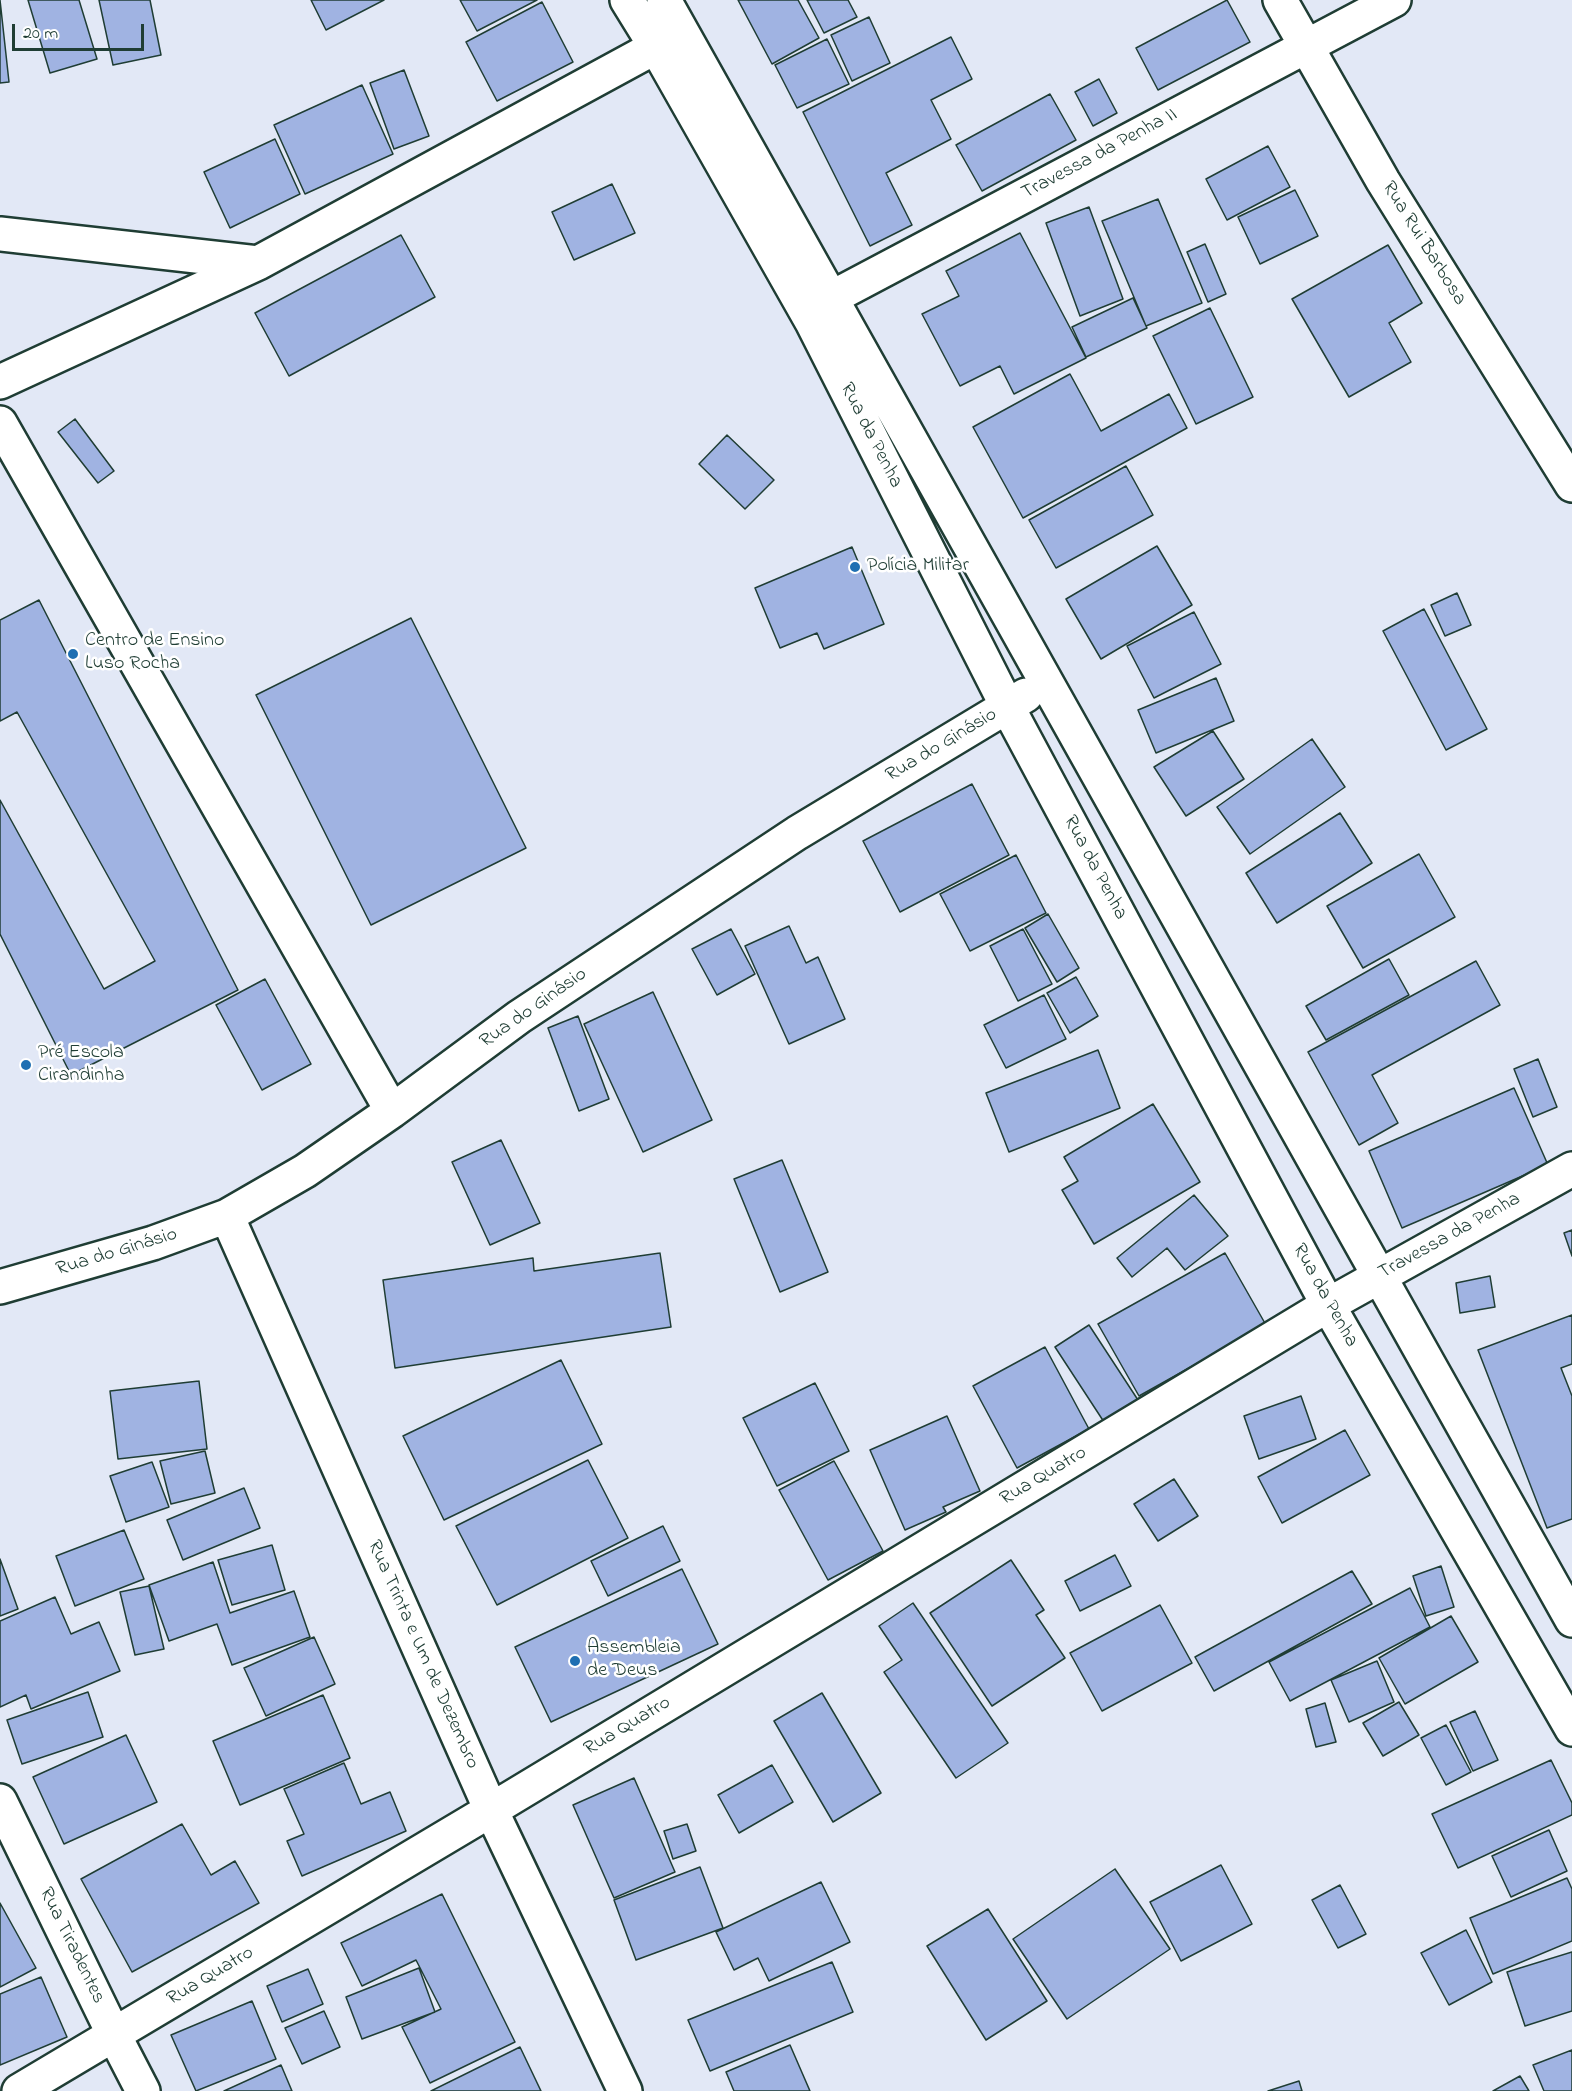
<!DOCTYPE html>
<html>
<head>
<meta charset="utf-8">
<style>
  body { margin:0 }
  #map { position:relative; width:1572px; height:2091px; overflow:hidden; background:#e2e8f6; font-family:"Indie Flower",sans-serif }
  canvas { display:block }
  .scale { position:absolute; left:12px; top:24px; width:132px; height:27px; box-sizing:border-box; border:3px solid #1f3d34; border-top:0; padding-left:8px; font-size:18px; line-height:21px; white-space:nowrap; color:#1f3d34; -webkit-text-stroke:4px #fff; paint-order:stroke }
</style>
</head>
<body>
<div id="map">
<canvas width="1572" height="2091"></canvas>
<div class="scale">20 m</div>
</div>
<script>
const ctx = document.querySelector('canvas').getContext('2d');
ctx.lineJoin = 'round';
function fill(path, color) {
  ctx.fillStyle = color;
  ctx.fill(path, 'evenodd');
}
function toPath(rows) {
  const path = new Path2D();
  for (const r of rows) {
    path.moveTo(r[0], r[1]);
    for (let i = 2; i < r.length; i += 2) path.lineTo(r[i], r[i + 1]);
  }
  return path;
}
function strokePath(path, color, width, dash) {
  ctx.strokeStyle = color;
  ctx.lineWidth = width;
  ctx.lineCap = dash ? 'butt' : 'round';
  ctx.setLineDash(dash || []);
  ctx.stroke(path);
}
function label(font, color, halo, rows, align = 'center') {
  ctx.font = font + ' "Indie Flower",sans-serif';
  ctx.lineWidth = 5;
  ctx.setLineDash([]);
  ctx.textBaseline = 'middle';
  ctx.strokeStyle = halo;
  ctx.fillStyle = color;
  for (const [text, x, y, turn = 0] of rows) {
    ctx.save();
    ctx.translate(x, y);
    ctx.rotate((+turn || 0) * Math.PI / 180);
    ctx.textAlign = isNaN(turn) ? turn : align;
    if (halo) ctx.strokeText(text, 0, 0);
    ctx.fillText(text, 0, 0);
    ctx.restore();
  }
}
const building = toPath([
  [0,0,9,82,0,83,0,0],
  [28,0,79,0,97,59,50,73,28,0],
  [99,0,150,0,161,55,113,65,99,0],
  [311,0,384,0,326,30,311,0],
  [460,0,537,0,477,31,460,0],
  [738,0,798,0,819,38,772,64,738,0],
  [807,0,848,0,857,17,824,33,807,0],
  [1227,0,1250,42,1158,90,1136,48,1227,0],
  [542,2,573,62,497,101,466,42,542,2],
  [869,17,890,63,852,81,831,35,869,17],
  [951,37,972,79,931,100,951,139,886,173,912,225,870,246,803,112,951,37],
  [827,39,849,84,797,108,775,65,827,39],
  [404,70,429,136,394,149,370,83,404,70],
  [1099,79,1117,113,1093,126,1075,92,1099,79],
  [362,85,393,154,305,194,274,125,362,85],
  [1050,94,1076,140,982,191,956,145,1050,94],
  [275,139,300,194,230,228,204,172,275,139],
  [1268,146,1290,187,1227,220,1206,179,1268,146],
  [612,184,635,233,574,260,552,212,612,184],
  [1295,190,1318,236,1260,264,1238,217,1295,190],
  [1158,199,1202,303,1146,326,1102,221,1158,199],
  [1089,207,1123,299,1080,316,1046,223,1089,207],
  [1020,233,1086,358,1014,394,1000,366,960,386,922,314,959,296,946,271,1020,233],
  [401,235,435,297,289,376,255,313,401,235],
  [1205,244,1226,294,1208,302,1187,252,1205,244],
  [1388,245,1422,303,1389,323,1411,362,1349,397,1292,299,1388,245],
  [1133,298,1147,328,1086,357,1072,327,1133,298],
  [1210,308,1253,397,1196,424,1153,336,1210,308],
  [1070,374,1101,431,1169,394,1187,428,1023,518,973,427,1070,374],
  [75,419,114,471,98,483,58,432,75,419],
  [727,435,774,480,745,509,699,464,727,435],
  [1126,466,1153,515,1056,568,1029,520,1126,466],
  [1157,546,1192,605,1101,659,1066,599,1157,546],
  [852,547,884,624,824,649,817,633,780,648,755,588,852,547],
  [1457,593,1471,625,1445,636,1431,605,1457,593],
  [39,600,238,990,71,1075,0,934,0,800,104,989,155,961,17,712,0,721,0,620,39,600],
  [1424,609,1487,729,1446,750,1383,631,1424,609],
  [1194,612,1221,664,1154,698,1127,646,1194,612],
  [411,618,526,848,371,925,256,695,411,618],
  [1216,678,1234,721,1156,753,1138,710,1216,678],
  [1213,731,1244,779,1186,816,1154,767,1213,731],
  [1312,739,1345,787,1250,854,1217,807,1312,739],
  [972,784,1009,855,900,912,863,841,972,784],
  [1340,813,1372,863,1277,923,1246,873,1340,813],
  [1419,854,1455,917,1363,968,1327,906,1419,854],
  [1016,855,1046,913,970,951,940,894,1016,855],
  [1048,914,1079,968,1057,982,1025,928,1048,914],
  [789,926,806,963,818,957,845,1019,789,1044,745,946,789,926],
  [731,929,755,974,717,995,692,949,731,929],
  [1023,929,1052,984,1018,1001,990,946,1023,929],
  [1389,959,1409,995,1326,1040,1306,1006,1389,959],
  [1476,961,1500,1005,1372,1075,1398,1123,1359,1145,1308,1052,1476,961],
  [1076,977,1098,1016,1070,1033,1047,993,1076,977],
  [265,979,311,1064,262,1090,216,1005,265,979],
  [653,992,712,1120,643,1152,584,1024,653,992],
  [1044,995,1066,1039,1006,1068,984,1025,1044,995],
  [578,1016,609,1099,579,1111,548,1028,578,1016],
  [1098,1050,1120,1108,1009,1152,986,1093,1098,1050],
  [1538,1059,1557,1107,1533,1117,1514,1069,1538,1059],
  [1514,1088,1548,1165,1402,1228,1369,1151,1514,1088],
  [1153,1104,1200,1182,1094,1244,1062,1190,1078,1181,1064,1157,1153,1104],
  [501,1140,540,1223,490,1245,452,1162,501,1140],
  [782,1160,828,1272,780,1292,734,1179,782,1160],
  [1194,1195,1228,1236,1185,1270,1167,1248,1132,1277,1117,1258,1194,1195],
  [1572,1230,1572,1256,1564,1233,1572,1230],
  [660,1253,671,1327,395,1368,383,1280,533,1258,534,1271,660,1253],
  [1225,1253,1266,1325,1139,1396,1098,1324,1225,1253],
  [1490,1276,1495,1307,1460,1313,1456,1283,1490,1276],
  [1572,1315,1572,1364,1561,1368,1572,1396,1572,1519,1547,1528,1478,1350,1572,1315],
  [1089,1325,1138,1400,1104,1422,1055,1347,1089,1325],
  [1045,1347,1089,1429,1017,1468,973,1386,1045,1347],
  [561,1360,602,1444,444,1520,403,1436,561,1360],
  [199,1381,207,1449,118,1459,110,1391,199,1381],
  [815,1383,849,1451,777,1486,743,1418,815,1383],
  [1301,1396,1316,1439,1259,1459,1244,1416,1301,1396],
  [947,1416,980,1491,943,1507,946,1512,905,1530,870,1450,947,1416],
  [1345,1430,1370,1475,1282,1523,1258,1477,1345,1430],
  [205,1451,215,1493,171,1504,160,1461,205,1451],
  [588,1460,628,1538,497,1605,456,1526,588,1460],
  [834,1461,883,1551,828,1580,779,1490,834,1461],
  [152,1462,169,1507,126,1522,110,1476,152,1462],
  [1174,1479,1198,1516,1158,1541,1134,1504,1174,1479],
  [244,1488,260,1528,183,1560,167,1520,244,1488],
  [663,1526,680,1561,608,1596,591,1561,663,1526],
  [124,1530,144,1579,75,1606,56,1556,124,1530],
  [272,1545,285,1590,232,1605,218,1560,272,1545],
  [1115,1555,1131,1586,1080,1611,1065,1581,1115,1555],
  [0,1559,18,1609,0,1616,0,1559],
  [1011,1560,1044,1610,1036,1615,1065,1658,992,1706,930,1613,1011,1560],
  [213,1562,230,1613,294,1591,310,1637,232,1665,217,1624,169,1641,149,1585,213,1562],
  [1441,1566,1454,1607,1426,1616,1413,1576,1441,1566],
  [682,1569,718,1644,551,1722,515,1647,682,1569],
  [1352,1571,1372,1604,1214,1691,1195,1657,1352,1571],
  [149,1586,164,1649,135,1655,120,1592,149,1586],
  [1410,1588,1430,1627,1290,1701,1269,1662,1410,1588],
  [55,1597,71,1634,99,1622,120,1671,31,1709,26,1695,0,1707,0,1621,55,1597],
  [913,1603,1008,1743,956,1778,884,1672,902,1660,879,1626,913,1603],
  [1160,1605,1192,1663,1102,1711,1070,1653,1160,1605],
  [1451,1616,1478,1662,1405,1704,1379,1658,1451,1616],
  [314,1637,335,1684,266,1716,244,1668,314,1637],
  [1377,1661,1394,1702,1349,1722,1331,1680,1377,1661],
  [88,1692,103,1737,22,1764,7,1720,88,1692],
  [822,1693,881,1793,833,1822,774,1721,822,1693],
  [323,1695,350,1758,240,1805,213,1741,323,1695],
  [1399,1702,1419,1735,1383,1756,1363,1723,1399,1702],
  [1325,1703,1336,1742,1316,1747,1306,1709,1325,1703],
  [1475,1711,1498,1760,1473,1771,1450,1722,1475,1711],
  [1446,1725,1471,1772,1446,1785,1421,1738,1446,1725],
  [126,1735,157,1802,64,1844,33,1777,126,1735],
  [1551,1760,1572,1803,1572,1815,1458,1868,1432,1814,1551,1760],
  [344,1763,361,1804,390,1792,406,1831,302,1876,287,1841,304,1834,284,1789,344,1763],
  [772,1765,793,1802,739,1833,718,1795,772,1765],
  [634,1778,675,1872,614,1898,573,1805,634,1778],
  [182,1824,211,1875,235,1861,259,1903,132,1972,81,1879,182,1824],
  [687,1824,696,1851,673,1859,664,1831,687,1824],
  [1549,1830,1567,1871,1511,1897,1492,1856,1549,1830],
  [1221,1865,1252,1924,1181,1961,1150,1902,1221,1865],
  [700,1867,723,1928,636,1960,614,1900,700,1867],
  [1115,1869,1170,1949,1067,2019,1013,1939,1115,1869],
  [1567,1878,1572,1889,1572,1941,1493,1974,1470,1918,1567,1878],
  [821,1882,850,1942,769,1981,758,1958,734,1970,716,1932,821,1882],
  [1340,1885,1366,1934,1338,1948,1312,1900,1340,1885],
  [442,1894,515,2042,430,2083,402,2027,441,2009,416,1960,362,1986,341,1943,442,1894],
  [0,1903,36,1968,0,1987,0,1903],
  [988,1909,1047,2001,986,2040,927,1946,988,1909],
  [1466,1930,1492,1982,1449,2005,1421,1953,1466,1930],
  [1572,1952,1572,2011,1525,2026,1507,1972,1572,1952],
  [832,1962,853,2012,710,2071,688,2020,832,1962],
  [419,1968,435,2012,362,2039,346,1997,419,1968],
  [308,1969,323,2004,282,2022,267,1986,308,1969],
  [41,1977,67,2037,0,2065,0,1994,41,1977],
  [252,2001,276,2059,196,2091,171,2035,252,2001],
  [324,2011,340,2047,302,2064,285,2028,324,2011],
  [790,2045,810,2091,734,2091,726,2072,790,2045],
  [520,2047,541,2091,431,2091,520,2047],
  [1572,2050,1572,2091,1544,2091,1533,2065,1572,2050],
  [281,2065,292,2091,224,2091,281,2065],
  [1520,2076,1529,2091,1493,2091,1520,2076],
  [1299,2081,1302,2091,1268,2091,1299,2081]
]);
fill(building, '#a0b3e2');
strokePath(building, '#1f3d34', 1.5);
const minor = toPath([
  [627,0,656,47,812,322,1007,706,1328,1305,1572,1729],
  [664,0,1572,1620],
  [1280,0,1383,181,1572,485],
  [0,234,258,263],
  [811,310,831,298,1394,0],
  [0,382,258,263,674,37],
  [0,423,392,1111],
  [227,1216,491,1810,625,2091],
  [0,1287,153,1243,227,1216,305,1171,392,1111,519,1017,797,833,1026,695],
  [0,1801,114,2035,143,2091],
  [19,2091,491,1810,1328,1305,1572,1169]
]);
strokePath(minor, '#1f3d34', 38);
strokePath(minor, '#fff', 33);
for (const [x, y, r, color] of [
  [855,567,6,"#1f6fb2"],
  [73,654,6,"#1f6fb2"],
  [26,1065,6,"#1f6fb2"],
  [575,1661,6,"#1f6fb2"]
]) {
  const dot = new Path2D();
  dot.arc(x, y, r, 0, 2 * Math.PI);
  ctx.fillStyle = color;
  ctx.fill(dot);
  strokePath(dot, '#fff', 2);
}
label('20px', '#1f3d34', '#fff', [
  ["Travessa da Penha II",1100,155,-28],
  ["Rua Rui Barbosa",1423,244,58],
  ["Rua da Penha",870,436,63],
  ["Rua do Ginásio",942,746,-31],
  ["Rua da Penha",1094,868,62],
  ["Rua do Ginásio",534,1009,-35],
  ["Travessa da Penha",1450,1237,-29],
  ["Rua do Ginásio",117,1253,-17],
  ["Rua da Penha",1324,1296,61],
  ["Rua Quatro",1044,1477,-31],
  ["Rua Trinta e Um de Dezembro",422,1655,66],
  ["Rua Quatro",628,1727,-31],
  ["Rua Tiradentes",71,1946,64],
  ["Rua Quatro",211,1977,-31]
]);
label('20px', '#1f3d34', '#fff', [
  ["Polícia Militar",867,567],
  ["Centro de Ensino",85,642],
  ["Luso Rocha",85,665],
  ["Pré Escola",38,1054],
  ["Cirandinha",38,1077],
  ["Assembleia",587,1649],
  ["de Deus",587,1672]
], 'left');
</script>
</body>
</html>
